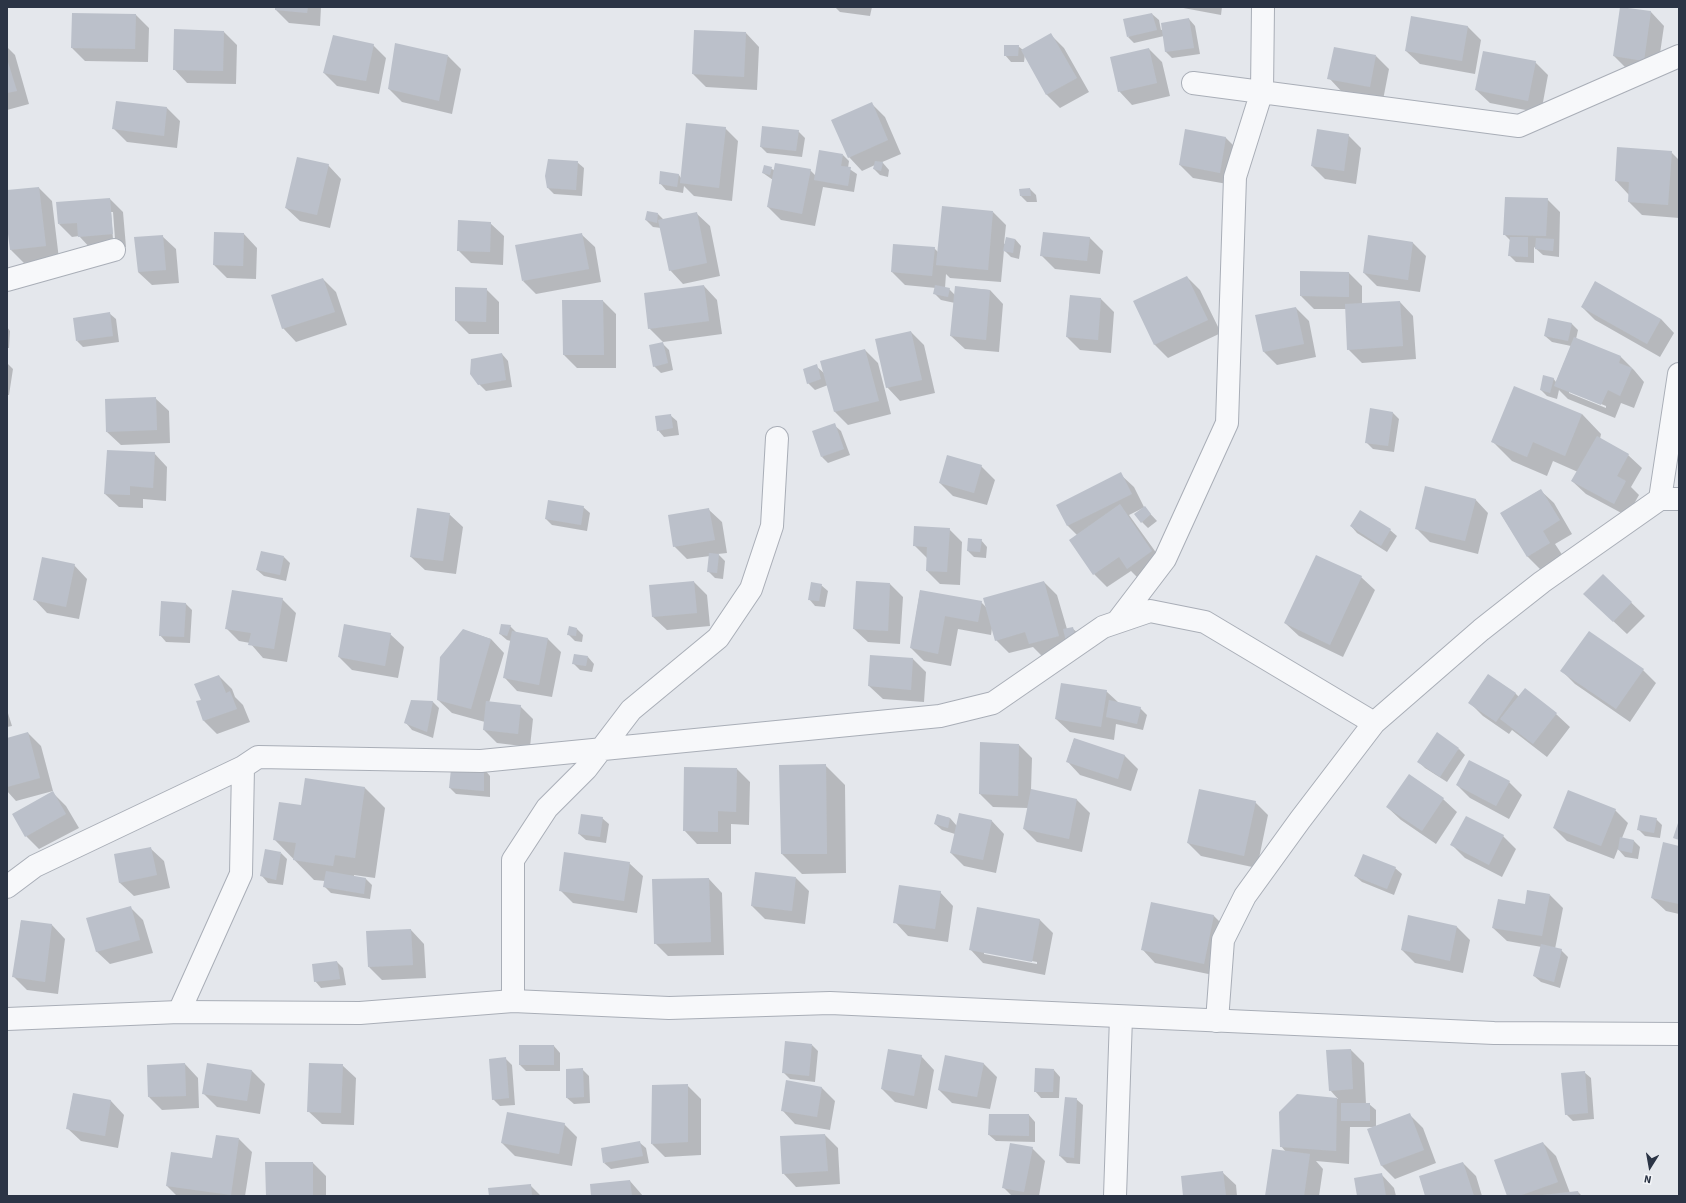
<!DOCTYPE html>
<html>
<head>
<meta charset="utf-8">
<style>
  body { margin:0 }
  #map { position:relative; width:1686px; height:1203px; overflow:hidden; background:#e4e7ec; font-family:"Source Sans 3",sans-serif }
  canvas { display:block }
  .frame { position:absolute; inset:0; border:8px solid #2b3445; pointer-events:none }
  .north { position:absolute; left:1630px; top:1147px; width:40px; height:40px; -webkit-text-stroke:3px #f4f6f9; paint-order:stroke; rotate:191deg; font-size:11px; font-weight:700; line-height:16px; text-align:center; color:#2b3445 }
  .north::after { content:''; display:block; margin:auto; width:14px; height:18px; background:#2b3445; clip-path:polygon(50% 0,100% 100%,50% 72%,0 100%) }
</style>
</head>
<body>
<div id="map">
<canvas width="1686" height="1203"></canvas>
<div class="frame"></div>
<div class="north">N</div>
</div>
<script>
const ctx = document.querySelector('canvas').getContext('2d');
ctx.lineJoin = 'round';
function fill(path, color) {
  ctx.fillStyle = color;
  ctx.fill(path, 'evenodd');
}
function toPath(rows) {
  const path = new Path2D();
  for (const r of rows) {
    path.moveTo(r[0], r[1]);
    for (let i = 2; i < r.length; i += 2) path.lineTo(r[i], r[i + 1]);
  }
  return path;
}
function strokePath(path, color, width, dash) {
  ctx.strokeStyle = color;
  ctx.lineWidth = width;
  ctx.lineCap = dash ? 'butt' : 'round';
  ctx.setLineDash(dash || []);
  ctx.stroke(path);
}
fill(toPath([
  [276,7,321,7,320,26,289,23,276,10],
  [835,7,872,7,870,16,840,12],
  [1178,7,1222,7,1221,15],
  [1621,8,1651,12,1664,26,1657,74,1627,69,1614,56],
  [1152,14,1159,20,1161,30,1189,19,1195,26,1200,54,1172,58,1166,52,1164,36,1134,43,1128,37],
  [136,15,149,28,148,62,85,61,72,48],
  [1412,17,1468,27,1481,40,1475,74,1420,64,1406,51],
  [224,32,237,45,236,84,187,83,174,69],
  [746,33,759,47,757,90,706,87,693,74],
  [1051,35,1064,48,1089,92,1060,108,1047,95,1025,54,1024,62,1011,62,1005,55,1018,46,1023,50],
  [373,45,386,58,379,94,337,86,324,73],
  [7,47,15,55,29,104,7,110],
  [1149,49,1162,62,1170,96,1132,105,1119,91],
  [448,56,461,69,452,114,402,102,389,89],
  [1376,56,1389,69,1383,100,1342,92,1329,78],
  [1535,62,1548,75,1541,113,1490,103,1476,90],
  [871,103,885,117,901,154,880,163,883,163,889,170,888,177,880,175,874,169,875,165,862,171,849,157],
  [167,108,180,121,177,148,127,142,113,128],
  [725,128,738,141,732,201,694,196,684,186,683,193,666,190,660,183,661,172,679,175,681,178],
  [798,131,805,138,802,157,767,153,761,147],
  [1186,131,1226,138,1239,151,1233,185,1193,178,1180,165],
  [1348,135,1361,148,1356,184,1325,179,1312,166],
  [1671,152,1679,160,1679,218,1642,215,1629,202,1629,195,1616,181],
  [843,155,849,161,848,168,857,174,854,192,823,187,815,226,781,220,768,207,773,180,763,173,765,166,774,170,810,170,816,176],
  [577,162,584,168,582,196,554,194,548,188],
  [328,165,341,179,330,228,300,221,286,208],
  [39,188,52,201,59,259,24,263,11,250,7,217,7,191],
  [1030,189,1036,195,1037,202,1027,202,1021,196],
  [110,199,123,212,126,247,92,250,79,236,72,237,59,224],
  [111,212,113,212,115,239,113,239],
  [1547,199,1560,212,1559,257,1543,255,1534,247,1534,263,1516,262,1509,255,1510,240,1504,234],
  [993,212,1006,225,1004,244,1015,239,1021,246,1019,259,1011,257,1004,250,1001,282,950,278,946,274,945,288,949,289,955,295,956,287,990,290,1003,304,999,352,965,349,951,336,955,303,941,300,935,294,936,288,905,285,892,272,934,248,938,252],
  [696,213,710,226,720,276,683,284,670,270,661,228,653,227,646,220,658,214,664,220],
  [490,223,504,236,503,265,471,263,458,250],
  [244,234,257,248,256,279,227,278,214,265],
  [581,234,595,247,601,282,536,294,523,281],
  [162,236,176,249,179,283,152,285,138,272],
  [1369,236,1413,243,1426,256,1420,292,1377,286,1364,273],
  [1089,237,1103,251,1100,274,1055,269,1042,256],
  [1349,273,1362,286,1362,305,1400,302,1413,316,1416,359,1362,363,1348,349,1346,309,1314,309,1301,296],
  [1187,277,1200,290,1221,333,1168,358,1155,345,1135,302],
  [323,279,336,292,347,325,296,342,283,328],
  [704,286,717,300,722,334,663,342,649,328],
  [486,289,499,302,499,334,469,334,456,321],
  [1070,296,1101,299,1114,312,1111,353,1080,350,1067,337],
  [603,301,616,314,616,368,577,368,564,355],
  [1582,307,1661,319,1674,333,1660,357,1595,320],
  [1296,308,1309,321,1316,357,1277,365,1264,352,1257,316],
  [109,313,116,319,119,342,83,347,77,341],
  [1549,319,1572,324,1578,330,1576,339,1621,357,1634,370,1644,382,1634,408,1621,403,1615,418,1568,399,1559,390,1557,399,1547,396,1541,390,1553,378,1556,382,1571,346,1552,342,1545,336],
  [1569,391,1606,406,1606,408,1569,393],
  [7,327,10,331,9,348,7,348],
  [911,332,924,345,935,393,900,401,887,387],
  [662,343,669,350,673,370,661,373,654,366],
  [865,350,878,363,891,414,848,425,835,412,828,385,815,390,808,383,816,366,825,374],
  [502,354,508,361,512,387,486,391,479,384],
  [7,363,13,369,9,395,7,395],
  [155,398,169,411,170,443,121,445,107,432],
  [1371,409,1393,413,1399,419,1394,452,1373,449,1366,442],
  [1582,414,1601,434,1600,439,1628,455,1642,468,1631,487,1639,495,1627,516,1586,494,1572,481,1578,472,1553,461,1547,476,1512,461,1492,441],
  [670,415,677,421,679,435,664,437,658,430],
  [834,425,841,431,850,455,828,463,822,457],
  [154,453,167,467,166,501,143,499,143,508,119,507,105,494],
  [981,466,995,480,987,505,953,496,940,483],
  [1120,474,1134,487,1144,507,1157,521,1148,528,1142,522,1143,508,1129,515,1165,565,1141,581,1131,571,1107,587,1094,574,1077,535,1068,526,1058,506],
  [1540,490,1554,503,1572,534,1555,544,1563,556,1541,570,1528,557,1501,514],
  [1475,499,1488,513,1478,554,1430,542,1416,528],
  [583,507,590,513,587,531,552,525,546,519],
  [708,509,722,522,727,553,718,554,725,561,723,579,715,578,708,571,710,556,687,559,674,546],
  [449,514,463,527,456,574,425,570,411,557],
  [1351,526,1390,530,1397,536,1387,552,1357,533],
  [949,529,962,542,960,585,940,584,927,571,928,559,914,545],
  [981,540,987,547,986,558,974,557,968,551],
  [284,557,290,563,286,581,264,576,257,570],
  [74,565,87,579,79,619,47,613,34,599],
  [1603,575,1645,616,1627,634,1598,607],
  [1361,577,1375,590,1343,657,1299,636,1285,623],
  [694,582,707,595,710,626,667,630,653,617,650,586],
  [1044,582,1057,595,1067,629,1072,628,1079,634,1043,657,1033,647,1009,653,996,640,992,628,991,635,958,629,951,666,924,661,911,648,920,591,981,602,986,607],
  [890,584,903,597,900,644,868,642,854,629],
  [821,585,828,591,825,607,815,606,809,599],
  [282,599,296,613,287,662,263,658,250,643,239,641,226,628],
  [162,602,186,604,192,610,190,643,166,642,160,635],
  [510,626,517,633,548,639,561,652,552,697,517,691,504,677,511,641,507,640,500,634],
  [577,629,583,635,582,642,575,641,568,634],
  [464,630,491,639,504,653,489,703,520,706,533,719,530,747,497,743,484,730,485,722,452,713,438,700],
  [390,634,404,647,398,678,352,670,339,657],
  [588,657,594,664,592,672,580,670,573,663],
  [913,659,926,672,924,702,883,699,869,686],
  [1643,670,1656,683,1630,722,1575,684,1562,671],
  [219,676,232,689,235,697,243,705,250,722,217,734,204,721,202,700],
  [1525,689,1556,714,1570,727,1547,757,1512,730,1509,734,1483,716,1470,703,1515,693,1519,697],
  [1106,691,1119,703,1140,708,1147,715,1143,730,1116,724,1114,740,1070,732,1056,719],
  [412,701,433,702,439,708,433,738,412,730,406,723],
  [7,710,12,726,7,727],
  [28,733,41,746,53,791,16,801,7,791,7,739],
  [1074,739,1125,756,1138,769,1131,791,1080,775,1067,761],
  [1019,745,1032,758,1031,790,1077,800,1090,813,1082,852,1037,842,1024,829,1028,808,993,807,980,794],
  [1459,749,1465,755,1447,782,1425,768,1418,761],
  [825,765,845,785,846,873,802,874,782,854,780,766],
  [484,769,490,776,490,797,456,794,450,788],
  [737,769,750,782,749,825,731,824,731,844,697,844,684,830],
  [306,780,365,788,385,808,375,878,354,875,354,877,366,879,372,885,370,899,331,893,324,886,325,881,314,880,274,839,302,806],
  [1509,782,1522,795,1509,819,1470,798,1457,785],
  [53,793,66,806,79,828,39,849,26,836],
  [1443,799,1457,812,1436,844,1401,820,1387,807],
  [1255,802,1268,815,1257,868,1201,856,1188,843],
  [1615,810,1628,823,1622,838,1634,841,1640,847,1638,859,1625,857,1618,849,1614,859,1567,841,1554,828],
  [937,815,950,818,957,826,991,820,1004,834,996,873,964,866,951,853,955,834,942,830,935,824],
  [602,818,609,824,606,843,586,840,579,834],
  [1656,819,1662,825,1660,838,1645,836,1638,829],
  [1503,836,1516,849,1502,877,1465,858,1452,845],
  [1679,847,1679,914,1666,911,1652,898],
  [150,848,164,861,170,888,134,896,120,883,115,855],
  [281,853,287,859,283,885,268,883,262,876],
  [629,863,643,876,637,913,573,903,560,890],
  [1395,868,1402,874,1394,895,1362,882,1355,876],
  [796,878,809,891,805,924,765,919,752,906],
  [709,879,722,893,724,955,668,956,655,943],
  [940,892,953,906,948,942,908,936,895,922],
  [1550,895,1563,908,1555,949,1561,950,1568,957,1560,988,1541,982,1534,976,1542,947,1507,941,1493,928,1525,905],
  [1152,903,1214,916,1227,929,1218,976,1155,963,1142,949],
  [130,907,143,920,153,953,110,964,96,951],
  [978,908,1040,920,1053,933,1045,975,983,963,970,949],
  [984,952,1037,962,1037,964,984,954],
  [21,921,52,925,65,939,58,994,27,990,14,977],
  [1457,927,1470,940,1463,973,1415,963,1402,950],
  [411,930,424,944,426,978,382,980,369,967],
  [337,962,343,968,346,985,321,988,315,981],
  [812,1045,818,1051,815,1082,790,1079,783,1072],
  [554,1046,560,1053,560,1071,526,1071,520,1065],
  [1351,1050,1364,1063,1366,1104,1369,1104,1376,1110,1376,1127,1409,1114,1423,1128,1436,1163,1395,1179,1382,1166,1375,1127,1350,1127,1349,1164,1316,1161,1323,1169,1319,1196,1266,1196,1286,1152,1281,1146,1298,1095,1338,1099,1330,1090],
  [921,1056,934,1070,927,1109,895,1102,882,1089],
  [946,1057,984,1064,997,1077,990,1109,952,1103,939,1090],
  [505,1058,512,1065,515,1105,500,1106,493,1099],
  [185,1064,198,1078,199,1108,162,1110,149,1097],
  [208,1064,252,1071,265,1084,260,1114,217,1107,203,1093],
  [342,1065,356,1078,354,1125,322,1124,308,1111],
  [582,1069,589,1076,590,1103,574,1104,567,1098],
  [1054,1070,1060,1077,1059,1098,1041,1098,1035,1091],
  [1584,1072,1591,1078,1594,1119,1573,1121,1566,1114],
  [787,1082,822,1088,835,1101,830,1130,795,1124,782,1110],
  [687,1085,701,1099,701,1155,665,1157,652,1144],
  [73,1095,111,1101,124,1115,118,1148,81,1141,67,1128],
  [1076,1099,1083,1105,1080,1164,1067,1163,1060,1156],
  [990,1115,1029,1115,1035,1122,1035,1142,996,1141,989,1135],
  [564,1124,577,1137,572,1166,515,1156,502,1143],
  [825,1135,838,1148,840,1184,796,1187,783,1173],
  [239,1139,252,1152,245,1196,177,1196,167,1186,213,1159],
  [639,1142,646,1148,649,1163,611,1169,604,1163],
  [1543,1143,1556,1156,1570,1193,1578,1192,1582,1196,1508,1196],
  [1032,1148,1045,1161,1039,1196,1012,1196,1003,1187],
  [313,1163,326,1176,326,1196,267,1196],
  [1463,1163,1476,1176,1482,1196,1426,1196],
  [1222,1172,1236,1185,1237,1196,1184,1196],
  [1381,1174,1394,1188,1396,1196,1358,1196],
  [630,1181,643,1196,592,1196],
  [530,1185,541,1196,490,1196]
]), '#0003');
fill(toPath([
  [275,7,308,7,307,13,275,10],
  [1620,7,1651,11,1644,61,1613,56],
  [72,13,136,14,135,49,71,48],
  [1152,13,1157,30,1127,37,1123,19],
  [1411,16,1468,26,1462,61,1405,51],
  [1189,18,1194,48,1165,52,1161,23],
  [174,29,224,31,223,71,173,70],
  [694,30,746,32,744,77,692,74],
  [1051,33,1077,78,1046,95,1021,50],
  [333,35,374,44,366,81,323,73],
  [395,43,448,55,439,101,388,89],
  [1004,45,1019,45,1018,56,1004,56],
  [1334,47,1376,55,1370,87,1327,79],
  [1149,48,1157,83,1118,92,1110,57],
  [1483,51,1536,61,1528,101,1475,90],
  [7,59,17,91,7,93],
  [116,101,167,107,164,136,112,129],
  [872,102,888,140,848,158,831,120],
  [686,123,726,127,719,188,680,183],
  [762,126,799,130,796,151,760,147],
  [1185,129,1226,137,1220,173,1179,165],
  [1317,129,1349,134,1344,171,1311,166],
  [1617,147,1672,151,1668,205,1628,202,1629,182,1615,181],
  [819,150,843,154,841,166,851,167,848,186,814,180],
  [297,157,329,164,317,215,285,208],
  [548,159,578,161,576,190,547,188,545,176],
  [875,161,883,162,881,171,873,169],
  [775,163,811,169,802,214,767,207],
  [764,165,772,167,770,175,762,173],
  [660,171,679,174,677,187,659,184],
  [39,187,46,246,10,250,7,226,7,190],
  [1030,188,1031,196,1020,196,1019,189],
  [1505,197,1548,198,1546,236,1503,235],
  [110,198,113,234,78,237,77,223,58,224,56,202],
  [942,206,993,211,988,270,936,265],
  [647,211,658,213,657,223,645,220],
  [697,212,707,263,669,271,658,220],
  [458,220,491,222,490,252,457,251],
  [214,232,244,233,243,266,213,265],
  [1043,232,1090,237,1087,261,1040,256],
  [582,233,589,269,522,281,515,245],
  [163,235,166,270,138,272,134,237],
  [1368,235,1413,242,1408,280,1363,273],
  [1006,237,1015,239,1013,253,1003,251],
  [1510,237,1528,237,1528,257,1508,256],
  [1536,238,1554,239,1553,251,1535,249],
  [893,244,935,247,932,276,891,272],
  [1300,271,1349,272,1349,297,1300,296],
  [1187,276,1208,320,1154,345,1133,301],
  [323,278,335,312,282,329,271,295],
  [1595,281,1661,319,1647,344,1581,307],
  [704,285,709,321,648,329,644,293],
  [935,285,950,288,948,297,933,294],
  [955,286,990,290,986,340,950,336],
  [455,287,487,288,486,322,455,321],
  [1070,295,1101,298,1098,340,1066,337],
  [562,300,603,300,604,355,563,355],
  [1400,301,1403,346,1347,350,1345,304],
  [1296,307,1304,344,1263,352,1255,315],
  [110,312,113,336,76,341,73,318],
  [1548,318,1572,323,1568,341,1544,336],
  [911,331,922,380,886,388,875,339],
  [1574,337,1621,356,1619,363,1632,368,1620,396,1608,390,1601,405,1554,386],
  [663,342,668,363,653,367,649,345],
  [865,349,879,401,834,412,820,361],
  [502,353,506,380,478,385,470,374,471,359],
  [817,364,821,379,807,384,803,369],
  [1543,375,1554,378,1550,393,1540,390],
  [1514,386,1582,414,1565,456,1533,442,1527,457,1491,442],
  [156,397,157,430,106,432,105,399],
  [1370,408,1393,412,1388,446,1365,443],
  [671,414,673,428,657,431,655,416],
  [835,423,844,449,821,457,812,431],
  [1597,436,1629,454,1617,476,1626,481,1614,504,1571,481],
  [107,450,155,452,153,488,130,486,130,495,104,494],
  [947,455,982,465,974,493,939,483],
  [1121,472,1132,494,1067,526,1056,505],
  [1425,486,1476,499,1465,541,1415,529],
  [1541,489,1560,520,1543,531,1550,543,1527,557,1500,513],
  [548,500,584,506,581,525,545,519],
  [1120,504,1152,551,1127,569,1119,557,1093,575,1069,540],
  [1145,506,1151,514,1141,523,1134,514],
  [417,508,450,513,443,561,410,557],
  [709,508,715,540,673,547,668,515],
  [1360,510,1391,529,1381,546,1350,526],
  [914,526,950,528,947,572,926,571,927,547,913,546],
  [968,538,982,539,980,552,967,551],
  [261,551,284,556,280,575,256,570],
  [709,553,719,554,717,573,707,572],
  [1316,555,1362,576,1330,645,1284,623],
  [42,557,75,564,66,607,33,600],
  [1603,574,1632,602,1613,622,1583,594],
  [694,581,697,613,652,617,649,585],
  [856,581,890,583,888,631,853,629],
  [1044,581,1059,636,1029,644,1025,632,995,641,983,598],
  [811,582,822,584,819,601,808,600],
  [232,590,283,598,274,649,248,645,251,633,225,629],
  [920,590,982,601,978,622,945,616,938,654,910,648],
  [161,601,186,603,184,637,159,636],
  [344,624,391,633,385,666,338,657],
  [501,624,511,625,507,636,499,634],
  [569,626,577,628,576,636,567,635],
  [1073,627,1076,638,1066,641,1063,629],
  [463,629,491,639,471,709,437,700,440,657],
  [512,631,548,638,539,685,503,678],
  [1589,631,1644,669,1616,709,1560,671],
  [574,654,588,656,586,666,572,664],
  [870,655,913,658,911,690,868,686],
  [1488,674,1516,693,1496,722,1468,703],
  [219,675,226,693,230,691,237,709,203,721,196,701,201,700,194,684],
  [1061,683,1107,690,1101,727,1055,719],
  [1525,688,1557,713,1533,744,1500,719],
  [411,700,433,701,427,732,404,723],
  [1109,700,1141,707,1137,724,1106,717],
  [486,701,521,705,518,734,483,730],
  [28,732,40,778,7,787,7,738],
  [1437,732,1459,748,1440,777,1417,762],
  [1074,738,1125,755,1118,779,1066,762],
  [980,742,1019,744,1018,796,979,794],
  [1469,760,1510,781,1496,806,1456,785],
  [826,764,827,854,781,854,779,765],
  [684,767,737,768,736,812,718,811,718,832,683,831],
  [484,768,484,791,449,788,451,769],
  [1409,774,1444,798,1422,831,1386,807],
  [305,778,365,787,355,858,335,855,333,866,293,860,296,843,273,840,279,802,301,805],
  [1031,789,1077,799,1069,839,1023,829],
  [1199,789,1256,801,1244,856,1187,843],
  [1568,790,1616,809,1601,846,1553,828],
  [53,791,66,814,25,837,12,814],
  [959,813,992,820,983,860,950,853],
  [581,814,603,817,600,837,578,834],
  [937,814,950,818,948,828,934,824],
  [1640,815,1657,818,1654,833,1637,830],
  [1466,816,1504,835,1489,865,1450,845],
  [1678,823,1679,823,1679,840,1673,838],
  [1620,837,1634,840,1632,853,1618,850],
  [1663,842,1679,846,1679,904,1651,898],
  [151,847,157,875,119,883,114,854],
  [265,849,281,852,276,880,260,876],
  [564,852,630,862,624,901,559,891],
  [1363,854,1396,867,1387,889,1354,876],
  [326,871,366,878,364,894,323,887],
  [755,872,796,877,792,911,751,906],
  [709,878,711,942,654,944,652,879],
  [899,885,941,891,935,929,893,923],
  [1527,890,1550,894,1542,936,1492,928,1498,899,1525,904],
  [1151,902,1214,915,1204,964,1141,950],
  [131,906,140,940,96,952,86,918],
  [977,907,1040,919,1032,962,969,950],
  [1408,915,1457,926,1450,961,1401,950],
  [21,920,52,924,45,982,12,977],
  [411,929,413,965,368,967,366,931],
  [1541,944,1562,949,1554,982,1533,976],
  [337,961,340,979,314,982,312,964],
  [785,1041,812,1044,809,1076,782,1073],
  [519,1045,554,1045,554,1065,519,1065],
  [888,1049,922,1055,914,1096,881,1089],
  [1351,1049,1353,1089,1329,1091,1326,1050],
  [945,1055,984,1063,977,1097,938,1090],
  [506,1057,509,1098,492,1100,489,1059],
  [185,1063,186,1096,148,1097,147,1065],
  [207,1063,252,1070,247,1101,202,1094],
  [309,1063,343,1064,341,1113,307,1112],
  [583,1068,584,1097,566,1098,566,1069],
  [1035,1068,1054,1069,1053,1092,1034,1092],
  [1585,1071,1588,1113,1565,1115,1561,1073],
  [786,1080,822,1087,817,1117,781,1111],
  [688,1084,688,1142,651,1144,652,1085],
  [73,1093,111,1100,105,1136,66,1129],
  [1297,1094,1337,1098,1336,1151,1280,1147,1279,1112],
  [1065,1097,1077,1098,1074,1158,1059,1156],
  [1341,1103,1370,1103,1370,1121,1341,1121],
  [507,1112,565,1123,559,1154,501,1143],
  [1410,1113,1424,1150,1381,1166,1367,1129],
  [989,1114,1029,1114,1029,1136,988,1135],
  [825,1134,828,1171,782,1174,780,1136],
  [216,1135,239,1138,231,1195,166,1186,171,1152,212,1158],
  [640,1141,643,1156,603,1163,601,1148],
  [1543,1142,1558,1182,1519,1196,1507,1196,1494,1160],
  [1010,1143,1033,1147,1024,1192,1002,1188],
  [1272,1149,1310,1154,1304,1196,1265,1196],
  [265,1162,313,1162,313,1196,266,1196],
  [1463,1162,1474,1196,1425,1196,1419,1176],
  [1223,1171,1226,1196,1183,1196,1181,1176],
  [1382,1173,1386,1196,1357,1196,1354,1178],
  [630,1180,632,1196,591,1196,590,1184],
  [531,1184,532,1196,489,1196,488,1188],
  [1578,1191,1579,1196,1543,1196,1543,1195]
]), '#bbc0ca');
const minor = toPath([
  [1193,83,1519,126,1679,56],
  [7,280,114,250],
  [1660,499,1679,374],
  [1117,622,1165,559,1227,423,1235,177,1262,91,1263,7],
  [7,887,35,866,243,767],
  [513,1001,513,860,547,808,586,769,631,710,718,638,751,589,772,526,777,438],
  [179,1012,241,874,243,767,258,757,481,761,940,716,993,703,1103,627,1150,611,1205,622,1374,723],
  [1217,1021,1223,940,1245,896,1300,820,1374,723,1481,630,1542,582,1660,499,1679,499],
  [1115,1196,1121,1017]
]);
const tertiary = toPath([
  [7,1019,179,1012,360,1013,513,1001,669,1008,830,1003,1494,1033,1679,1034]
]);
strokePath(minor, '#a9aeb7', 24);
strokePath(tertiary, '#a9aeb7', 24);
strokePath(minor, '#f7f8fa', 22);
strokePath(tertiary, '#f7f8fa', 22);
</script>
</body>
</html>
